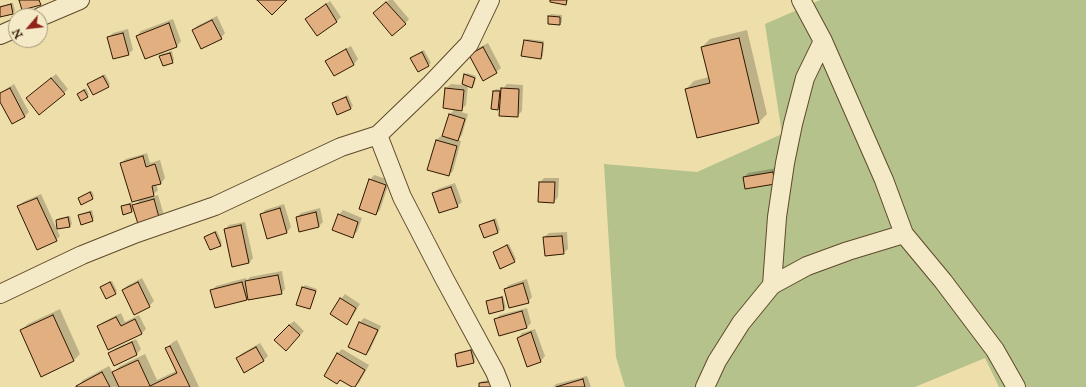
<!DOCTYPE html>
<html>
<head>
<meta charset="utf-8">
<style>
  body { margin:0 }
  #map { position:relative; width:1086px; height:387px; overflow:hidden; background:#eedeaa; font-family:"IM FELL Great Primer",serif }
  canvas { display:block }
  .north { position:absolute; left:8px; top:8px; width:40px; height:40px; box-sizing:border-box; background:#f4eac8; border:1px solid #a59678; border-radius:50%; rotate:242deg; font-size:11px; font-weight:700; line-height:16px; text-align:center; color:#2f1800 }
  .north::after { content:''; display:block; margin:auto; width:14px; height:18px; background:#8f2418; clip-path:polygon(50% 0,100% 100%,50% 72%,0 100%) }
</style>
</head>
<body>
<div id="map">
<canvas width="1086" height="387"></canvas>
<div class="north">N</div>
</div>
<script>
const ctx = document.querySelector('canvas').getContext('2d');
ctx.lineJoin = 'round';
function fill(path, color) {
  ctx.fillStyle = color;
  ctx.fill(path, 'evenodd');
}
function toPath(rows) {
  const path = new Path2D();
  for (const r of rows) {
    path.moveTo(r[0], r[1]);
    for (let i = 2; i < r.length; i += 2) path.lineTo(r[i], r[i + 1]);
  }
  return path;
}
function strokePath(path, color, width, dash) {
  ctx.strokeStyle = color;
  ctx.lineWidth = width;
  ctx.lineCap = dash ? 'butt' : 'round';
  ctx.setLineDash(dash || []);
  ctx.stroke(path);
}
fill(toPath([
  [820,0,1086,0,1086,387,999,387,985,358,915,387,625,387,616,357,604,164,697,172,782,134,765,24]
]), '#b5c28b');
fill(toPath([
  [389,0,393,0,409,19,405,24,378,9],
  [330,1,341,17,337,21,317,34,306,19,311,14],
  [13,3,15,11,13,13,0,16,0,6],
  [551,14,562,15,562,22,560,24,549,16],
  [217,16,225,33,221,38,193,30,197,26],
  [173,19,181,41,177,46,145,58,137,36,141,31],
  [128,29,133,50,128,54,109,37,113,33],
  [747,30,767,114,759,122,698,137,686,89,694,81,709,77,702,47,710,39],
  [527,39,544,41,543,56,540,58,525,41],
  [488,43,501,68,496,72,470,55,474,50],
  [351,46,358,59,354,64,334,74,327,61,331,57],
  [424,50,431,63,419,71,413,56],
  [172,51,174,60,172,62,160,56,162,54],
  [467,73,476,76,474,85,472,87,468,85,466,105,462,109,446,88,451,84,463,85,465,75],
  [56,74,68,89,64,93,32,94],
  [105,74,110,84,108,86,91,82],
  [14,84,29,112,25,116,12,123,0,100,0,93],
  [507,84,523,85,522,111,517,116,501,106,498,109,494,91,496,89,502,90],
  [86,88,89,94,87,96,78,94],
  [348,95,353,106,351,108,337,114,333,103,335,101],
  [454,110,468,114,462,135,457,140,461,141,453,171,449,175,436,140,441,136,443,136,450,114],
  [147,153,150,163,160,160,165,178,161,183,156,184,158,190,151,197,158,195,164,215,160,220,134,208,132,211,122,207,124,205,132,202,133,207,141,199,121,163,126,159],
  [777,168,779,178,744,177,748,173],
  [374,175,390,180,380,210,376,214,370,180],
  [544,178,559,178,558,197,554,202,540,182],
  [455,183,462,202,457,206,433,193,438,189],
  [92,191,94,196,92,198,79,198,81,196],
  [41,194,60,236,56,240,18,207,23,202],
  [284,204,291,227,287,232,268,238,261,215,265,210],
  [320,208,323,222,319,226,297,217,301,213],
  [92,210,94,218,92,220,79,216,81,214],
  [343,210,362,218,357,232,352,236,339,215],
  [70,216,72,224,70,226,57,220,59,218],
  [496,218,500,230,498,232,485,237,481,225,483,223],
  [245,222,253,258,249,263,225,229,229,225],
  [217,231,222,243,220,245,205,237,207,235],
  [567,232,568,249,563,253,544,237,549,233],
  [509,244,516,259,514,261,494,252,496,250],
  [282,271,285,289,281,293,248,296,246,299,211,291,216,286,246,278,247,280,250,277],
  [142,278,154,301,149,306,123,290,127,286],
  [527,279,532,297,528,302,505,289,509,285],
  [112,281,117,291,115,293,101,287],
  [305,285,317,289,311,306,309,308,297,304,303,287],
  [345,294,360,304,351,319,347,323,341,299],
  [503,296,506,307,504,309,490,313,487,302,489,300],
  [527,308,531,323,527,327,499,335,495,320,500,315],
  [60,309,80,354,74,360,21,330,28,324],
  [121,313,125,322,139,315,146,329,141,334,98,327,103,322],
  [364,318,381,326,370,350,366,354,360,322],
  [294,321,304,331,290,346,289,325],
  [535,329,545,356,541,361,528,365,518,338,522,333],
  [136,339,141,349,137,354,114,364,109,354,114,349],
  [177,340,199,387,77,387,83,380,109,366,113,373,120,366,145,354,157,380,176,371,166,349,173,342],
  [260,343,268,356,264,360,245,372,237,359,241,354],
  [342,349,369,365,359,383,354,387,341,379,337,383,337,354],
  [473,349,475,361,473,363,456,354,458,352],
  [587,376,591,387,553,387,556,384],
  [499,379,480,387,480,383,482,381]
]), '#0003');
const building = toPath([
  [19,0,39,0,41,5,22,10,19,0],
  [257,0,287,0,272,15,257,0],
  [550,0,567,0,566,5,550,2,550,0],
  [386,2,406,24,392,36,373,13,386,2],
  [11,4,13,14,0,17,0,7,11,4],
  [326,4,337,22,317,36,305,19,326,4],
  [548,16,560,17,560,25,548,24,548,16],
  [212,20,222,39,201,49,192,30,212,20],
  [169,23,177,47,145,59,136,36,169,23],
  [123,33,129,55,113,59,107,37,123,33],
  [739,38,759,123,697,138,685,89,710,83,701,47,739,38],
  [524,40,543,43,541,59,521,56,524,40],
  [483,47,497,73,483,81,469,55,483,47],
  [346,49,354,65,334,76,325,61,346,49],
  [422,52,429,66,418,72,410,58,422,52],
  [170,53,173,63,163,66,159,56,170,53],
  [464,74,475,78,472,88,462,84,464,74],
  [103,76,109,87,93,95,87,84,103,76],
  [51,78,65,94,39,115,26,98,51,78],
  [10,88,25,117,12,124,0,102,0,93,10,88],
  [445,88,464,90,462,111,443,108,445,88],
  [501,88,519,89,518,117,499,116,501,88],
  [84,90,88,97,81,101,77,94,84,90],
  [493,91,500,91,498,110,491,109,493,91],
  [346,97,351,109,337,115,332,103,346,97],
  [449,114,465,119,458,141,442,136,449,114],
  [436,140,457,146,449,176,427,170,436,140],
  [143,156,146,167,155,164,161,184,152,186,154,196,132,202,120,163,143,156],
  [773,172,775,184,745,189,743,177,773,172],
  [369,179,386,185,376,215,359,209,369,179],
  [539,182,555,182,554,203,538,202,539,182],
  [451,187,458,207,439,213,432,193,451,187],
  [90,192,93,199,81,205,78,198,90,192],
  [37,198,57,241,37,250,17,206,37,198],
  [154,199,160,221,139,227,132,205,154,199],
  [130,204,132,212,123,215,121,206,130,204],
  [280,208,287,233,267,239,260,214,280,208],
  [90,212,93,221,81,225,78,215,90,212],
  [316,212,319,227,299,232,296,217,316,212],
  [338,214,358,222,353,238,332,230,338,214],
  [68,217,70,227,57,229,56,220,68,217],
  [494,220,498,233,484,238,479,225,494,220],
  [241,225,249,263,232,267,224,229,241,225],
  [215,232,221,246,210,250,204,237,215,232],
  [562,236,564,254,545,256,543,237,562,236],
  [507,245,515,262,500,269,493,252,507,245],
  [278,275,282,294,248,300,245,281,278,275],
  [110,282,116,294,106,299,100,287,110,282],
  [138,282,150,307,134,315,122,290,138,282],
  [242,282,247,300,215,308,210,290,242,282],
  [523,283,529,303,509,308,504,289,523,283],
  [302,287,316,291,310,309,296,305,302,287],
  [502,297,504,310,489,314,486,301,502,297],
  [340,298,356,308,347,325,330,314,340,298],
  [522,311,527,328,499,336,494,319,522,311],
  [53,315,74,361,41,377,20,330,53,315],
  [116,317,121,326,135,319,142,334,108,350,97,326,116,317],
  [359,322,378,330,366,355,348,347,359,322],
  [289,325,300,335,286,351,274,340,289,325],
  [531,332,541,362,527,367,517,338,531,332],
  [132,342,137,355,114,366,108,353,132,342],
  [170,346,190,387,119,387,112,372,138,360,150,386,177,373,165,348,170,346],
  [256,347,264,361,244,373,236,358,256,347],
  [471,350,474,363,457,367,455,354,471,350],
  [337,353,365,370,355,387,352,387,340,380,337,384,324,376,337,353],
  [102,372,110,387,76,387,76,386,102,372],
  [583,379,585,387,556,387,583,379],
  [497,381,498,387,479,387,479,383,497,381]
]);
fill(building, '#e2af81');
strokePath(building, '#2f1800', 1);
const minor = toPath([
  [801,0,823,41,884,180,904,234,943,281,995,350,1016,387],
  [40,17,80,0],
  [0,35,16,28],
  [378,135,402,197,444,278,495,372,501,387],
  [772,285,777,217,785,163,793,124,805,78,823,41],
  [0,294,82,255,137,233,215,206,341,147,378,135,431,84,469,44,490,0],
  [705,387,717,361,741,323,772,285,807,266,848,251,904,234]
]);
strokePath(minor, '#5f4a2a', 20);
strokePath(minor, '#f4eac8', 18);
</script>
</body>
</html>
